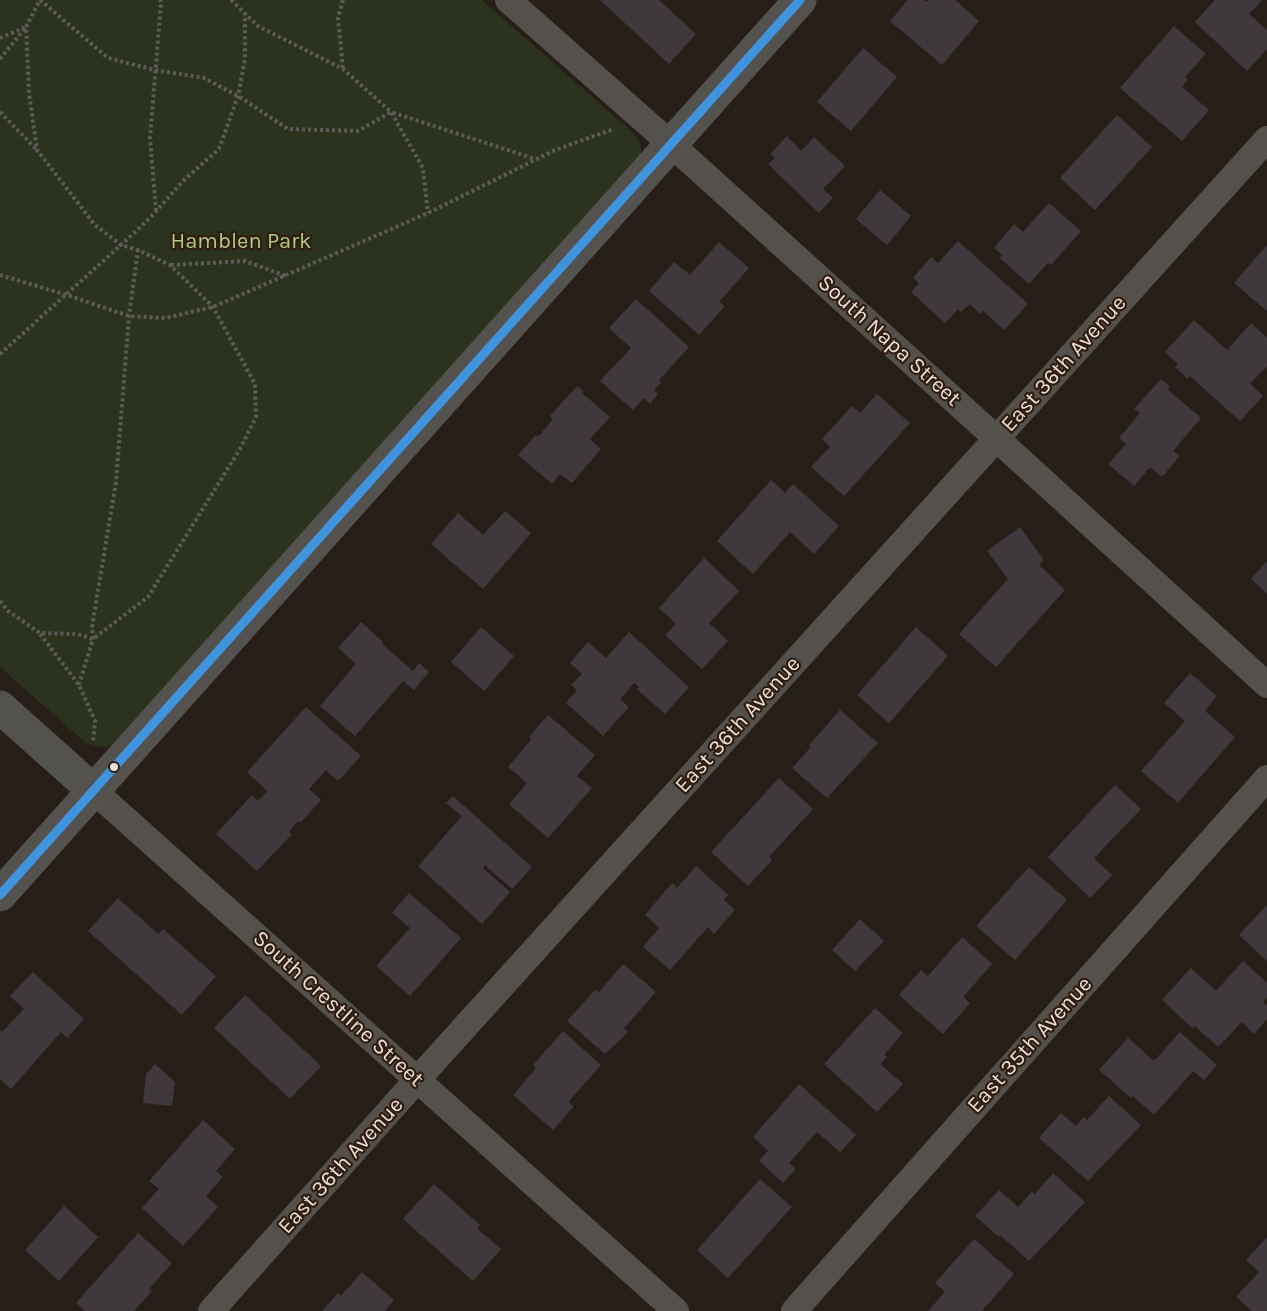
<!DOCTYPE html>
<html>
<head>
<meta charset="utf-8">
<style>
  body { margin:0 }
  canvas { display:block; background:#281e18 }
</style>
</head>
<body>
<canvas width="1267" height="1311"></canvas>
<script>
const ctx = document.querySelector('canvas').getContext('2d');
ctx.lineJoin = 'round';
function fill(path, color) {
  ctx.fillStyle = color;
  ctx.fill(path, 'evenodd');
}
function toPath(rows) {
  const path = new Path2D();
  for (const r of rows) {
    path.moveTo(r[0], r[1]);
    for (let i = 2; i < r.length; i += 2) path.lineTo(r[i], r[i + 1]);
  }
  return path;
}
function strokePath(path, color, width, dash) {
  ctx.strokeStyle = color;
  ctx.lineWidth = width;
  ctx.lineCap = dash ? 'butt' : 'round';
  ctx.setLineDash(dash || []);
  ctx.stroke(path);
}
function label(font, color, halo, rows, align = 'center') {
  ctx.font = font + ' Karla,sans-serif';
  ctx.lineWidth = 4.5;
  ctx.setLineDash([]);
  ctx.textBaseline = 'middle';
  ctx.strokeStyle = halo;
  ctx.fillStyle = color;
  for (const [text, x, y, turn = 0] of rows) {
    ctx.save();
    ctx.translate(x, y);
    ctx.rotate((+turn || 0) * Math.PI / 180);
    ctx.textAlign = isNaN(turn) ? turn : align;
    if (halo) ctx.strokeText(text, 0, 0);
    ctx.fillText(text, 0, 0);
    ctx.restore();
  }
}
fill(toPath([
  [0,0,482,0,632,132,638,139,641,147,641,155,117,742,109,746,101,747,86,743,0,667]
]), '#2b321e');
fill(toPath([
  [600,0,659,0,696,34,669,64],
  [908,0,924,0,927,2,928,0,955,0,979,21,942,65,890,21],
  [1215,0,1262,0,1249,14,1267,30,1267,49,1247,71,1195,22],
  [1174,26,1206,54,1185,77,1188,80,1182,87,1209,110,1182,141,1120,88],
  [863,48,897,77,851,131,817,102],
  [1117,115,1152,147,1095,210,1060,178],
  [787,136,801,151,814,137,845,166,823,189,833,198,819,213,768,164,775,158,770,154],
  [880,190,911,216,887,245,856,219],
  [1049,203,1081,231,1051,265,1048,263,1029,284,1000,258,1002,255,994,248,1014,224,1023,232],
  [958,241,1028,304,1004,330,983,311,980,314,970,304,961,312,958,309,945,323,911,292,919,283,913,278,931,257,938,263],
  [719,242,749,268,719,302,725,306,699,335,649,291,674,262,690,275],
  [1267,245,1267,311,1234,283],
  [636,299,689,347,659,380,661,383,654,390,658,394,650,404,644,398,633,410,600,381,631,348,609,328],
  [1194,320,1227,350,1251,323,1267,338,1267,366,1250,384,1263,396,1240,421,1190,376,1188,379,1175,367,1178,364,1165,352],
  [1161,379,1170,387,1168,390,1201,418,1173,451,1180,456,1162,477,1150,467,1134,486,1108,464,1126,444,1119,438,1140,413,1134,409],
  [577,386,584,391,582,393,610,417,590,439,601,449,572,483,560,474,552,484,518,455,536,435,538,437,553,419,550,416],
  [877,394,910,423,844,496,811,467,830,447,822,439,852,406,860,413],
  [771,480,785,493,793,484,839,526,814,554,790,532,753,574,717,541],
  [505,511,531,533,483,589,431,544,458,513,483,535],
  [1020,527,1044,560,1039,565,1065,590,996,667,959,634,1008,579,987,551],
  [704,558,739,591,709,623,728,641,702,669,665,635,676,624,659,608],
  [1267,561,1267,594,1251,579],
  [361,622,383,642,382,644,413,671,419,663,429,672,414,690,403,681,355,736,320,706,356,664,338,648],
  [481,627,514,656,484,691,451,662],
  [916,627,948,656,889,723,857,695],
  [629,632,689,687,665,714,637,689,639,687,634,683,620,699,629,707,603,736,566,703,577,690,571,685,582,674,570,663,588,642,606,658],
  [1190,673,1217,696,1205,711,1235,737,1178,803,1141,771,1185,721,1164,703],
  [306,707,361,756,338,781,326,770,309,789,321,800,300,823,298,821,289,831,292,834,257,871,216,834,252,795,258,801,267,791,247,772],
  [840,710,878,743,827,798,792,768,811,747,809,745],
  [548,715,595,755,577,776,592,788,548,838,509,804,527,783,508,767,531,740,529,737],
  [779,778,813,809,769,857,772,860,748,886,711,852],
  [1115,785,1141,809,1094,858,1112,875,1090,898,1048,857],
  [453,796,532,867,512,889,485,865,483,868,510,892,482,924,418,866,462,816,446,803],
  [696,866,728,895,724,900,735,910,714,934,708,927,670,970,643,947,659,928,645,915,672,883,677,888],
  [1029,867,1067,900,1015,960,976,926],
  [409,893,461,938,410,996,376,966,410,928,392,913],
  [118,898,158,934,163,929,216,976,182,1015,88,931],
  [1267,905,1267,961,1239,935],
  [860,919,884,941,855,971,832,950],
  [962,937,992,964,963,997,970,1003,943,1034,899,995,921,970,928,976],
  [1243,961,1267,983,1267,997,1263,1002,1267,1006,1267,1019,1254,1034,1242,1022,1218,1047,1195,1026,1192,1028,1162,1000,1191,968,1216,991],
  [623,964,656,992,624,1028,628,1032,605,1054,567,1021,595,990,599,992],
  [33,972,84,1019,67,1038,61,1032,11,1089,0,1079,0,1030,2,1032,24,1009,10,996],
  [245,995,321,1066,290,1099,214,1028],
  [875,1008,903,1033,884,1055,887,1057,880,1064,903,1084,877,1112,824,1064],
  [563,1031,601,1065,568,1102,574,1106,553,1130,513,1095,536,1068,533,1065],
  [1180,1032,1217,1065,1204,1080,1193,1071,1154,1115,1133,1096,1131,1098,1099,1070,1128,1038,1154,1061],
  [155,1064,175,1082,172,1106,143,1103,146,1074],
  [799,1084,856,1135,840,1152,817,1132,789,1163,796,1169,783,1183,759,1161,768,1151,753,1137],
  [1109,1096,1141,1125,1088,1181,1039,1138,1061,1113,1076,1126,1084,1117,1087,1120],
  [203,1120,235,1149,216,1171,223,1177,206,1196,218,1207,183,1246,142,1208,159,1189,149,1181],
  [1053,1173,1085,1202,1029,1261,1000,1235,999,1237,975,1216,999,1190,1018,1207,1032,1192,1035,1194],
  [760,1179,792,1207,728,1278,697,1250],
  [434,1184,480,1225,477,1228,501,1249,473,1281,403,1219],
  [64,1206,98,1237,59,1281,25,1250],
  [138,1233,172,1263,149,1289,152,1291,134,1311,85,1311,76,1303],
  [1267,1237,1267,1311,1252,1311,1236,1297,1259,1272,1246,1260],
  [974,1239,1014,1274,982,1311,928,1311,945,1292,935,1283],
  [362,1272,394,1300,385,1311,322,1311,338,1293,341,1296]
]), '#3f393d');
strokePath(toPath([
  [40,0,108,58,155,70,204,78,238,96,288,129,358,131,391,112,535,159],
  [231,0,258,26,343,69,391,112,423,168,428,213],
  [343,0,338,18,343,69],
  [0,38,26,27],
  [0,59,26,27],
  [0,112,37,150],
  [156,211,150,138,161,3,160,0],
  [171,265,245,261,286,276],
  [0,275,67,295,129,316,165,318,213,307,428,213,555,150,614,129],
  [0,354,121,245,151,217,183,181,219,149,238,96,245,59,245,14],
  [0,601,8,611,40,633,77,634,93,639,148,597,240,449,256,417,255,384,213,307,170,265,138,250,121,245,95,225,37,150,29,93,26,27,40,0],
  [40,634,79,685,95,721,93,742],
  [79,685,93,639,92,627,116,482,129,316,138,250]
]), '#5e5b58', 4, [3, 3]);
strokePath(toPath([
  [508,0,672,145,997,439,1267,685],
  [94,791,676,1311],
  [211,1311,417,1080,1267,139],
  [794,1311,1267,778]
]), '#54504c', 26);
strokePath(toPath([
  [0,707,94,791],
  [0,895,800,0]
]), '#54524e', 33);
strokePath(toPath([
  [0,895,800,0]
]), '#4094de', 9);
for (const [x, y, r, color] of [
  [114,767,5,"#ecdfd8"]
]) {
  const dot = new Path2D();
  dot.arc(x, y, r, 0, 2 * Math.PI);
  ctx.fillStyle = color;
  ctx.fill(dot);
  strokePath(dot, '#2f1d11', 2);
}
label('22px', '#afca87', '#2f1d11', [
  ["Hamblen Park",241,242]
]);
label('22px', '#ecdfd8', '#2f1d11', [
  ["South Napa Street",889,341,42],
  ["East 36th Avenue",1064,364,-48],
  ["East 36th Avenue",738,725,-48],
  ["South Crestline Street",338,1009,42],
  ["East 35th Avenue",1030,1045,-48],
  ["East 36th Avenue",341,1166,-48]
]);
</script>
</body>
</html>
